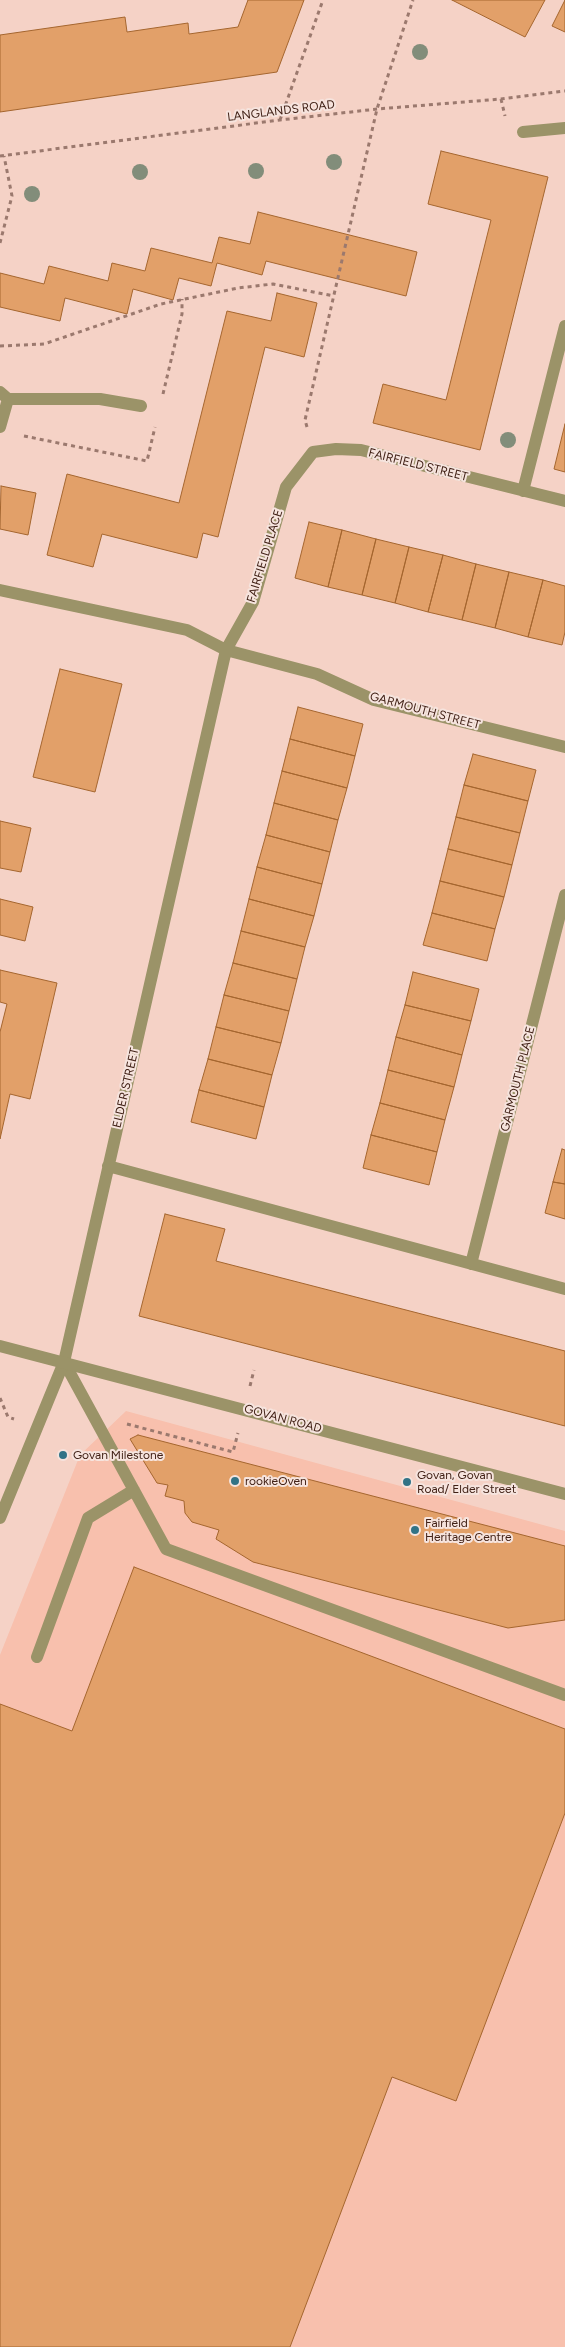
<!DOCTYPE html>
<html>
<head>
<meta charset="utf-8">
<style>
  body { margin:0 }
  canvas { display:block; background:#f5d2c6 }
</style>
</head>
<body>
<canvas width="565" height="2347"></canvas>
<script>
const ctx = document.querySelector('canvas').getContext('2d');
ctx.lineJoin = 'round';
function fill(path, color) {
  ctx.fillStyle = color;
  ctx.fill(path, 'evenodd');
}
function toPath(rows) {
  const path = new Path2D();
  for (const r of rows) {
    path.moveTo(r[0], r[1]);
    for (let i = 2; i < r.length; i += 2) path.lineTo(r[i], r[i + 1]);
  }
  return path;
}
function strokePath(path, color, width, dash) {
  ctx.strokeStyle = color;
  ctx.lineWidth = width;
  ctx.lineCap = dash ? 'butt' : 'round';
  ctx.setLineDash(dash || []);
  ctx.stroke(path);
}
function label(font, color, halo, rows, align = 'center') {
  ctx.font = font + ' Figtree,sans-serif';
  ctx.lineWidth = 4;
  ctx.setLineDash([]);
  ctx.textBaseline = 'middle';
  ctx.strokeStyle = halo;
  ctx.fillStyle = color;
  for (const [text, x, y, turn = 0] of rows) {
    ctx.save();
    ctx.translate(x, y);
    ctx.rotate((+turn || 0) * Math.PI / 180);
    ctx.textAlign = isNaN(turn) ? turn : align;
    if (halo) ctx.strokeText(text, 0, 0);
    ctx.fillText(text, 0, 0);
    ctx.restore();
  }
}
fill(toPath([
  [126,1411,565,1531,565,2347,0,2347,0,1655,80,1455]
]), '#f8c0ad');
const building = toPath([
  [248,0,304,0,277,72,0,112,0,35,125,17,127,32,188,23,189,34,238,27,248,0],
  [452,0,545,0,525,37,452,0],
  [565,0,565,32,552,26,565,0],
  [441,151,548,177,480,450,373,423,383,384,446,400,491,220,428,204,441,151],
  [258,212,417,252,406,296,266,261,262,275,217,263,211,286,179,278,173,300,133,289,127,314,65,298,60,321,0,307,0,273,44,284,49,266,108,281,112,263,145,271,151,248,212,263,219,237,250,244,258,212],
  [277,293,317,303,304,357,265,347,218,537,203,533,197,558,102,534,93,567,47,555,67,474,179,503,227,311,271,321,277,293],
  [565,424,565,472,554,469,565,424],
  [1,486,36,493,28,535,0,529,1,486],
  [309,522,342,530,328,587,295,578,309,522],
  [342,530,376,539,362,595,328,587,342,530],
  [376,539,409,547,395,603,362,595,376,539],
  [409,547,443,555,428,612,395,603,409,547],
  [443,555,476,564,462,620,428,612,443,555],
  [476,564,509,572,495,628,462,620,476,564],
  [509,572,543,580,528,637,495,628,509,572],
  [543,580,565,586,565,632,562,645,528,637,543,580],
  [60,669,122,684,95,792,33,777,60,669],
  [298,707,363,724,355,756,290,739,298,707],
  [290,739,355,756,347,788,282,771,290,739],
  [473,754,536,770,528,801,464,785,473,754],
  [282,771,347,788,338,820,274,803,282,771],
  [464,785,528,801,520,833,456,817,464,785],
  [274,803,338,820,330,852,266,835,274,803],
  [456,817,520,833,512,865,448,849,456,817],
  [0,821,31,828,21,872,0,868,0,821],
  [266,835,330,852,322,884,257,867,266,835],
  [448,849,512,865,504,897,440,881,448,849],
  [257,867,322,884,314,916,249,899,257,867],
  [440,881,504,897,495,929,432,913,440,881],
  [0,899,33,907,25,941,0,935,0,899],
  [249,899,314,916,305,947,241,931,249,899],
  [432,913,495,929,487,961,423,945,432,913],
  [241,931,305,947,297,979,233,963,241,931],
  [233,963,297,979,289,1011,224,995,233,963],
  [0,970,57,983,30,1099,10,1094,0,1139,0,1032,7,1004,0,1002,0,970],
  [413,972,479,989,471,1021,405,1005,413,972],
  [224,995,289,1011,281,1043,216,1027,224,995],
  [405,1005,471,1021,462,1055,396,1037,405,1005],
  [216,1027,281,1043,272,1075,208,1059,216,1027],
  [396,1037,462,1055,454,1087,388,1070,396,1037],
  [208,1059,272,1075,264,1107,199,1090,208,1059],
  [388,1070,454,1087,445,1120,380,1103,388,1070],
  [199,1090,264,1107,256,1139,191,1122,199,1090],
  [380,1103,445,1120,437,1152,371,1135,380,1103],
  [371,1135,437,1152,429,1185,363,1168,371,1135],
  [562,1149,565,1150,565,1184,553,1182,562,1149],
  [553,1182,565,1184,565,1219,545,1213,553,1182],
  [165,1214,225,1229,216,1261,565,1351,565,1426,139,1316,165,1214],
  [138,1435,565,1546,565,1620,508,1628,253,1562,216,1539,219,1530,192,1522,185,1513,184,1501,165,1496,168,1485,157,1483,130,1439,138,1435],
  [134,1567,565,1729,565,1813,456,2101,392,2077,290,2347,0,2347,0,1704,72,1731,134,1567]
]);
fill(building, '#e2a069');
strokePath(building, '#a5662f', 1);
strokePath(toPath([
  [501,99,505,116],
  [280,120,323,0],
  [0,156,280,120,377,109,501,99,565,91],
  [0,243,12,196,4,156],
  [0,346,44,344,161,304,238,288,273,284,334,296],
  [163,394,182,314,182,299],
  [307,427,305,420,377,109,413,0],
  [24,436,147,461,155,427],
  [250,1386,254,1370],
  [0,1398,8,1417,14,1419],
  [127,1424,233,1452,238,1433]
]), '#9b796e', 3, [4, 4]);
strokePath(toPath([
  [64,1362,166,1549,565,1695],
  [37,1657,88,1518,134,1490]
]), '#9b9368', 12);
strokePath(toPath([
  [523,132,565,128],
  [0,392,8,399,100,399,141,406],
  [0,427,8,399],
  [523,491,565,326],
  [0,590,187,630,226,650,317,674,374,700,565,747],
  [108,1166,565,1289],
  [471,1264,565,895],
  [0,1518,64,1362,226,650,253,602,286,487,313,452,336,449,361,450,565,501]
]), '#9b9368', 12);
strokePath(toPath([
  [0,1346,565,1494]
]), '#9b9368', 12);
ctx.fillStyle = '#828d7a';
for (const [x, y] of [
  [420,52],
  [334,162],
  [256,171],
  [140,172],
  [32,194],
  [508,440]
]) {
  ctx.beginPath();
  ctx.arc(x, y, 8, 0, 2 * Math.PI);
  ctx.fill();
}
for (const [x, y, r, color] of [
  [63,1455,5,"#327386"],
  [235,1481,5,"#327386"],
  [407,1482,5,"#327386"],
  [415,1530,5,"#327386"]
]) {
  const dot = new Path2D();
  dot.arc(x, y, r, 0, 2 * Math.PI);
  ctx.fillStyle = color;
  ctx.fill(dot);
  strokePath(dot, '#f6e4de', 2);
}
label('12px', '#412116', '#f6e4de', [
  ["LANGLANDS ROAD",281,111,-7],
  ["FAIRFIELD STREET",418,465,14],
  ["FAIRFIELD PLACE",265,556,-73],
  ["GARMOUTH STREET",425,711,15],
  ["GARMOUTH PLACE",518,1079,-76],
  ["ELDER STREET",126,1088,-77],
  ["GOVAN ROAD",283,1419,15]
]);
label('12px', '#412116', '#f6e4de', [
  ["Govan Milestone",73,1455],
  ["Govan, Govan",417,1475],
  ["Road/ Elder Street",417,1489],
  ["rookieOven",245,1481],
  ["Fairfield",425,1523],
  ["Heritage Centre",425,1537]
], 'left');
</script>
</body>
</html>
